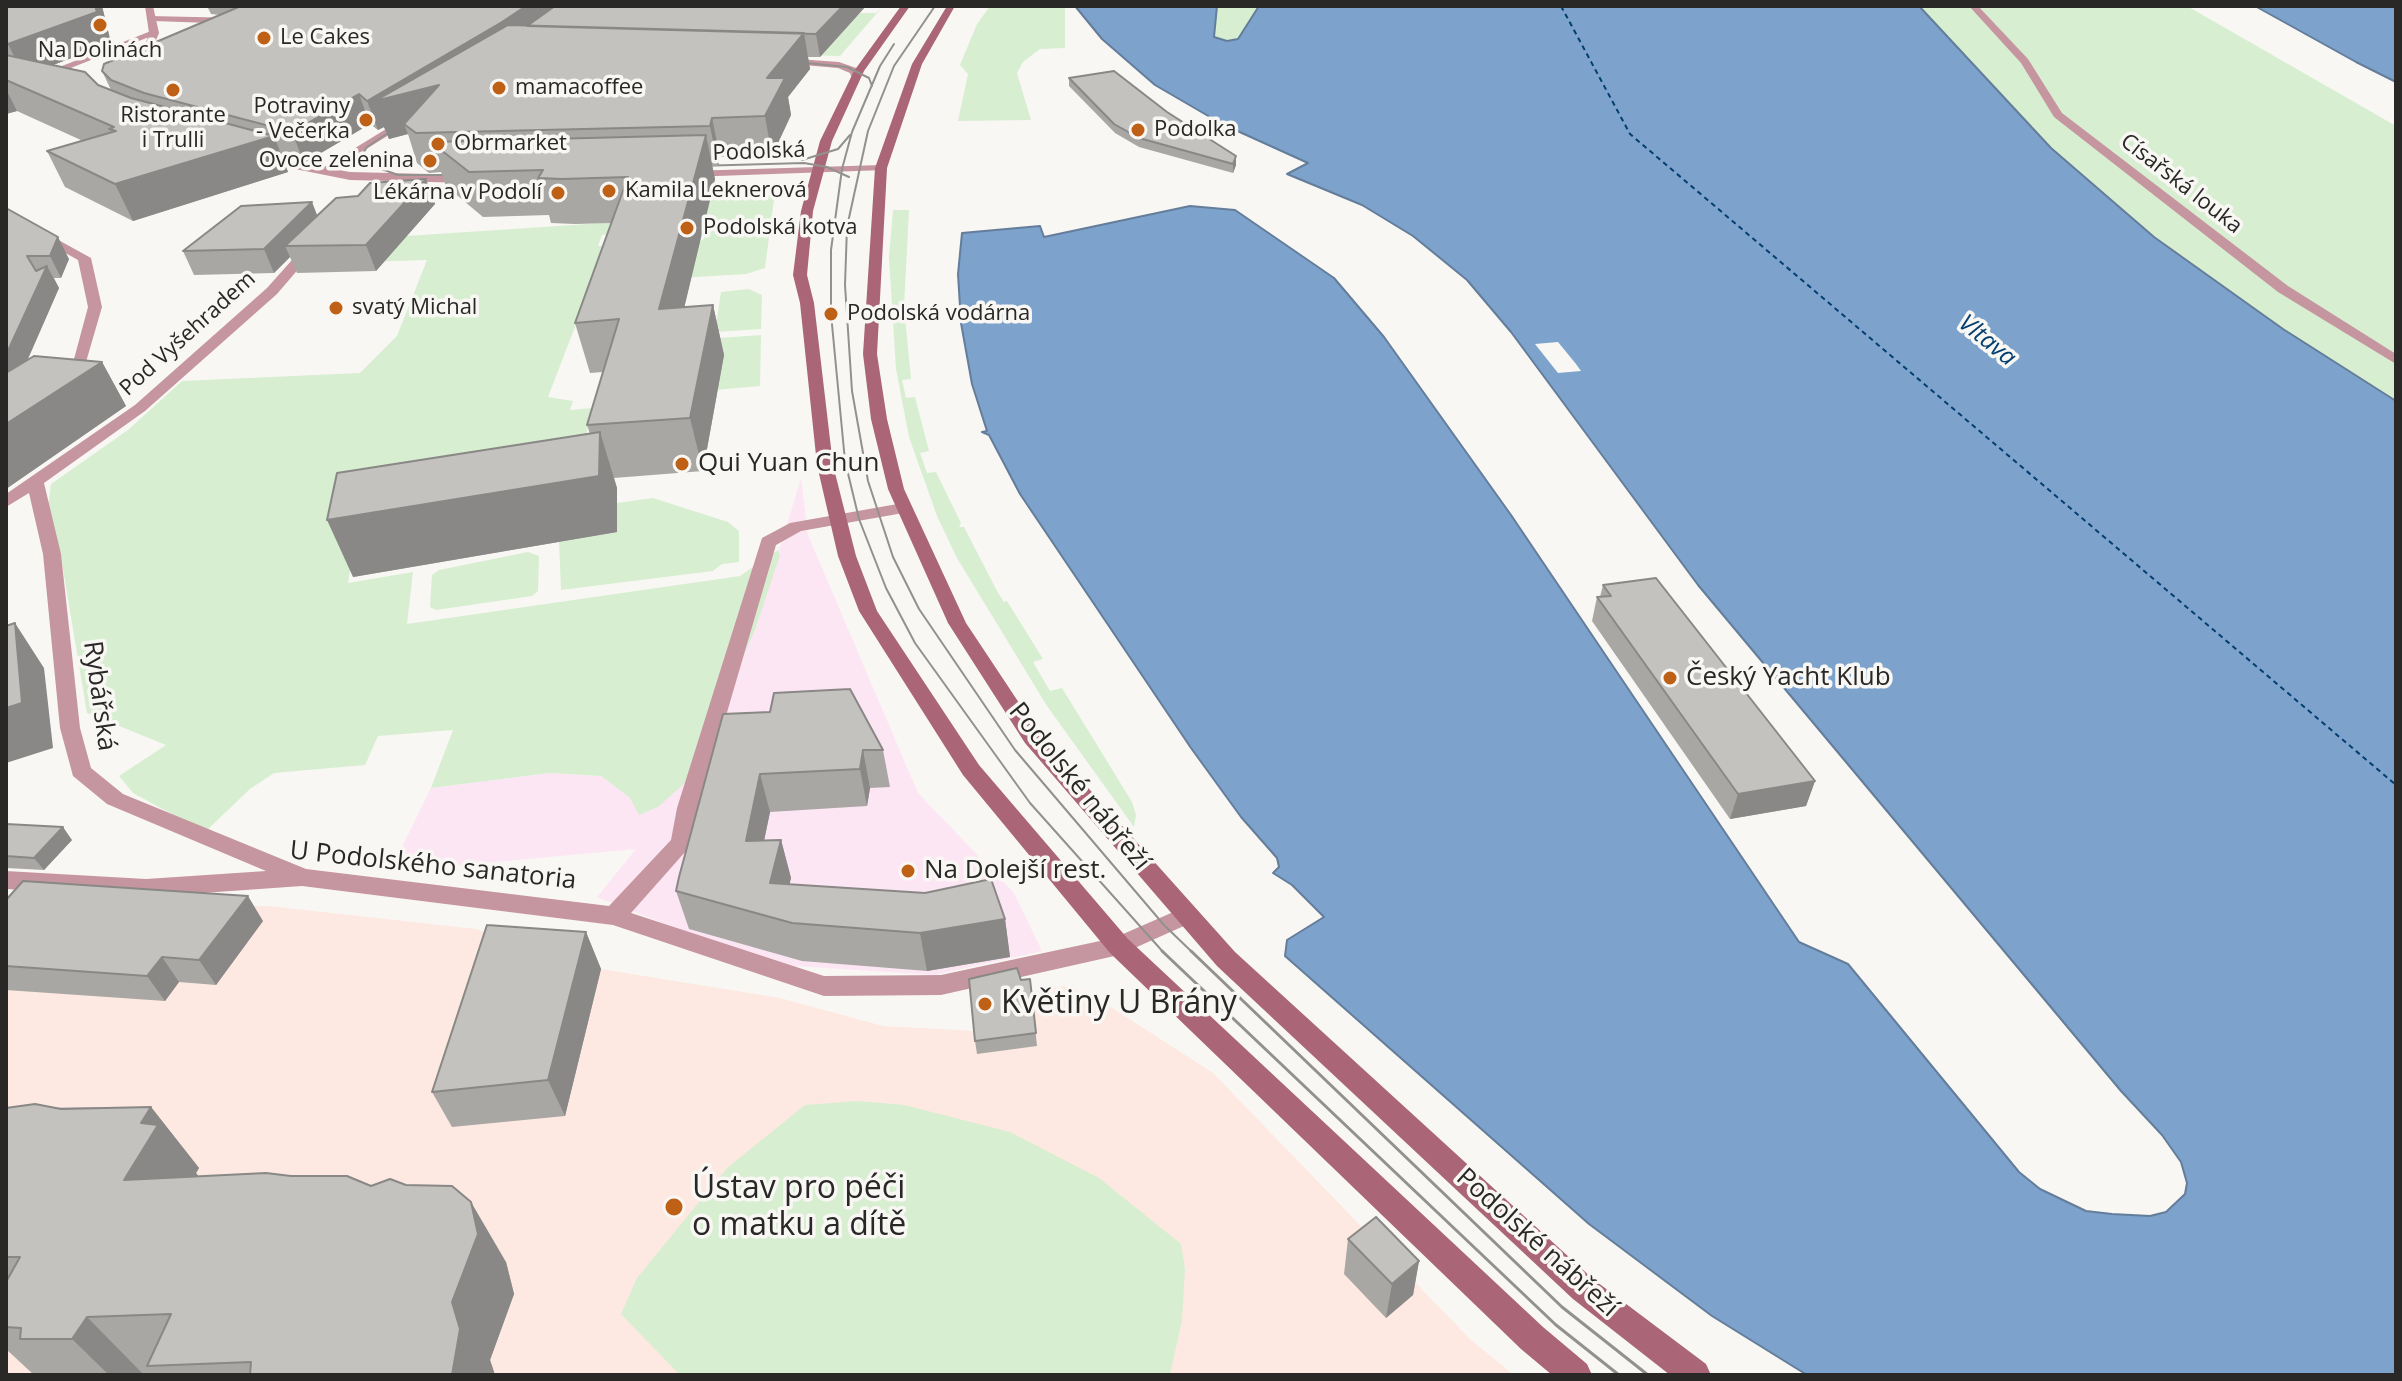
<!DOCTYPE html>
<html>
<head>
<meta charset="utf-8">
<style>
  body { margin:0 }
  #map { position:relative; width:2402px; height:1381px; overflow:hidden; background:#f9f7f4; font-family:"Open Sans",sans-serif }
  canvas { display:block }
  .frame { position:absolute; inset:0; border:8px solid #292827; pointer-events:none }
</style>
</head>
<body>
<div id="map">
<canvas width="2402" height="1381"></canvas>
<div class="frame"></div>
</div>
<script>
const ctx = document.querySelector('canvas').getContext('2d');
ctx.lineJoin = 'round';
function fill(path, color) {
  ctx.fillStyle = color;
  ctx.fill(path, 'evenodd');
}
function toPath(rows) {
  const path = new Path2D();
  for (const r of rows) {
    path.moveTo(r[0], r[1]);
    for (let i = 2; i < r.length; i += 2) path.lineTo(r[i], r[i + 1]);
  }
  return path;
}
function strokePath(path, color, width, dash) {
  ctx.strokeStyle = color;
  ctx.lineWidth = width;
  ctx.lineCap = dash ? 'butt' : 'round';
  ctx.setLineDash(dash || []);
  ctx.stroke(path);
}
function label(font, color, halo, rows, align = 'center') {
  ctx.font = font + ' "Open Sans",sans-serif';
  ctx.lineWidth = 7;
  ctx.setLineDash([]);
  ctx.textBaseline = 'middle';
  ctx.strokeStyle = halo;
  ctx.fillStyle = color;
  for (const [text, x, y, turn = 0] of rows) {
    ctx.save();
    ctx.translate(x, y);
    ctx.rotate((+turn || 0) * Math.PI / 180);
    ctx.textAlign = isNaN(turn) ? turn : align;
    if (halo) ctx.strokeText(text, 0, 0);
    ctx.fillText(text, 0, 0);
    ctx.restore();
  }
}
fill(toPath([
  [801,478,808,535,918,793,1014,893,1042,951,934,975,795,966,688,933,597,897,636,849,442,867,392,867,431,788,550,773,601,776,630,798,755,630]
]), '#fde6f4');
fill(toPath([
  [6,895,147,906,269,906,476,929,512,942,504,961,601,969,780,998,883,1026,975,1031,1031,992,1064,986,1094,996,1213,1073,1471,1340,1514,1375,6,1375]
]), '#fde9e1');
fill(toPath([
  [624,6,826,48,860,13,876,13,883,6,840,56,557,48],
  [990,6,1065,6,1065,48,1040,49,1023,62,1017,73,1031,120,958,121,968,74,960,65,977,24],
  [1217,6,1259,6,1238,39,1227,41,1214,37],
  [1919,6,2187,6,2396,126,2396,401,2283,329,2154,237,2051,148],
  [775,192,765,268,746,274,630,281,704,239,695,194],
  [893,210,909,210,904,307,911,379,902,380,906,398,915,397,929,451,920,453,927,473,936,472,961,523,959,527,964,527,997,591,1004,602,1007,601,1043,659,1033,662,1050,691,1062,688,1132,802,1136,815,1134,827,1047,706,957,558,937,516,909,437,896,369,889,257],
  [604,223,612,223,610,234,602,235,598,246,606,246,548,397,573,401,570,410,593,408,582,450,357,527,348,583,413,572,407,624,740,576,778,550,780,555,755,630,687,781,658,807,639,815,630,798,601,776,550,773,431,788,453,730,378,736,365,765,274,773,250,789,205,832,133,793,119,776,166,745,87,713,61,557,47,515,51,484,128,430,182,381,360,373,397,336,427,260,360,262,360,239],
  [749,289,762,295,761,329,715,332,721,292],
  [761,335,760,386,715,390,691,340],
  [653,498,728,522,739,531,739,562,722,564,713,571,561,590,559,542,616,532,617,503],
  [528,552,539,556,538,591,532,596,436,610,430,607,432,575,439,570],
  [858,1101,904,1105,1010,1132,1099,1178,1181,1244,1185,1269,1182,1320,1170,1375,680,1375,621,1314,637,1278,727,1168,805,1105]
]), '#d7eed1');
const water = toPath([
  [1075,6,1217,6,1214,37,1227,41,1238,39,1259,6,1919,6,2051,148,2154,237,2283,329,2396,401,2396,1375,1807,1375,1712,1316,1589,1224,1285,956,1287,940,1324,917,1292,885,1273,873,1279,867,1277,858,1241,817,1191,748,1020,494,989,435,982,432,987,431,972,384,961,323,958,274,962,233,1040,226,1044,237,1190,206,1235,210,1334,278,1384,337,1511,515,1799,942,1848,964,2019,1172,2040,1189,2086,1211,2112,1214,2150,1216,2166,1212,2185,1194,2187,1183,2181,1162,2162,1135,2121,1091,1698,585,1511,332,1467,280,1413,236,1362,205,1287,174,1308,163,1222,124,1155,85,1102,39,1075,6],
  [2255,6,2396,6,2396,82,2356,62,2255,6]
]);
fill(water, '#7da2cb');
strokePath(water, '#647d9a', 2);
fill(toPath([
  [1558,342,1576,364,1581,371,1558,373,1535,344]
]), '#f9f7f4');
strokePath(toPath([
  [1561,6,1630,134,2396,785]
]), '#033e70', 2, [5, 4]);
fill(toPath([
  [1969,6,1978,6,2028,59,2062,113,2288,286,2396,354,2396,364,2278,292,2054,117,2021,63,1969,6],
  [150,16,239,18,244,21,239,24,153,21,150,16],
  [151,31,159,33,43,79,34,77,151,31],
  [783,58,839,62,859,69,861,77,852,79,850,73,838,68,780,63,783,58],
  [404,118,413,120,326,174,316,172,404,118],
  [6,211,91,258,102,307,86,362,74,359,88,307,78,260,6,220,6,211],
  [308,242,319,245,277,294,145,411,44,483,61,554,80,728,91,768,123,794,306,869,609,906,671,840,677,808,762,538,790,523,903,503,912,508,909,512,801,531,776,545,699,808,693,843,631,913,824,976,941,975,1114,938,1187,906,1195,909,1199,915,1195,921,1119,955,941,995,824,996,613,925,302,886,146,897,6,889,6,871,146,879,266,871,107,804,73,776,60,728,43,554,29,493,6,507,6,494,135,405,267,288,308,242]
]), '#c696a0');
fill(toPath([
  [145,6,153,6,159,33,154,45,134,67,129,64,146,42,149,33,145,6],
  [259,156,350,172,469,175,475,179,469,183,350,180,255,161,253,159,259,156],
  [881,165,887,168,885,170,689,177,683,174,689,171,881,165]
]), '#c696a0');
fill(toPath([
  [901,6,910,6,864,71,832,141,813,211,807,275,814,303,833,465,856,556,877,611,979,765,1128,939,1543,1327,1587,1364,1592,1375,1552,1375,1521,1349,1110,953,963,775,859,611,838,556,817,465,800,303,793,275,801,211,820,141,854,71,901,6],
  [947,6,955,6,922,64,887,168,877,354,887,419,904,489,966,623,1039,733,1235,952,1593,1279,1706,1364,1711,1375,1670,1375,1573,1299,1217,966,1025,743,948,623,888,489,871,419,863,354,875,168,912,64,947,6]
]), '#aa6676');
strokePath(toPath([
  [935,6,894,66,868,131,847,227,845,285,852,391,868,481,893,557,919,609,1015,750,1164,925,1193,953],
  [894,44,880,66,852,132,842,169,831,250,831,314,845,461,859,519,886,588,915,643,1030,803,1164,953],
  [786,61,847,67,869,78,872,86],
  [406,121,367,147,362,155,365,163,398,175,464,175],
  [802,160,838,149,850,135],
  [696,166,804,163,827,167,849,177]
]), '#92918f', 2);
strokePath(toPath([
  [1162,951,1556,1325,1619,1375],
  [1191,951,1562,1307,1648,1375]
]), '#92918f', 3);
fill(toPath([
  [6,6,102,6,111,43,53,65,111,90,102,71,220,15,211,14,207,6,866,6,820,57,808,57,810,69,788,97,791,115,772,156,720,157,718,166,712,166,715,179,684,307,713,305,724,355,703,471,614,478,617,488,617,532,353,577,590,434,587,425,603,372,590,373,575,323,611,223,575,224,551,223,549,215,483,217,446,186,441,172,429,173,417,163,408,134,389,139,384,127,378,130,370,124,304,163,282,156,288,172,133,221,65,187,47,151,83,141,17,111,6,114],
  [1069,78,1236,165,1233,173,1139,147,1115,133,1069,86],
  [426,179,435,204,376,271,297,273,290,257,274,273,194,275,183,251,318,215,358,196],
  [6,208,69,259,61,278,54,278,59,288,28,359,102,362,126,406,6,489],
  [1603,585,1815,781,1806,806,1730,819,1592,621,1597,597,1600,597],
  [770,712,883,750,890,787,870,788,867,806,770,812,764,841,781,840,791,878,789,884,1005,919,1010,957,927,971,802,961,689,929,676,891],
  [6,824,72,840,44,870,6,868],
  [6,900,263,921,216,985,179,982,165,1001,6,990],
  [586,932,601,969,565,1116,452,1127,432,1092],
  [1030,979,1037,1046,977,1054,975,1041,1021,980],
  [151,1107,199,1168,196,1173,198,1176,506,1262,514,1294,490,1360,495,1375,34,1375,6,1349,6,1108],
  [1348,1239,1419,1261,1413,1295,1386,1318,1344,1274]
]), '#a9a7a4');
fill(toPath([
  [95,6,102,6,111,43,24,76,8,44],
  [526,6,555,6,404,124,408,134,389,139,384,127,378,130,367,101],
  [843,6,866,6,820,57,816,34],
  [804,33,810,69,788,97,791,115,772,156,765,116,767,78],
  [6,89,17,111,6,114],
  [359,94,370,124,304,163,292,132],
  [712,118,720,157,718,166,710,126],
  [706,135,715,179,672,359,659,309],
  [274,136,288,172,133,221,115,184],
  [1236,156,1236,165,1233,173,1233,164],
  [426,179,435,204,376,271,366,245],
  [312,202,321,225,285,246,290,257,274,273,264,249],
  [58,237,69,259,61,278,50,256],
  [47,266,59,288,12,395,6,396,6,355],
  [713,305,724,355,703,471,690,418],
  [102,362,126,406,6,489,6,424],
  [600,432,617,488,617,532,353,577,327,520],
  [15,623,44,668,53,748,6,763,6,708],
  [863,750,870,788,867,806,860,769],
  [760,774,770,812,756,879,746,841],
  [1815,781,1806,806,1730,819,1738,794],
  [63,827,72,840,44,870,34,858],
  [781,840,791,878,781,921,770,883],
  [248,896,263,921,216,985,199,960],
  [1005,919,1010,957,927,971,920,933],
  [586,932,601,969,565,1116,548,1080],
  [162,957,179,982,165,1001,147,976],
  [151,1107,199,1168,196,1173,206,1186,124,1180,141,1123],
  [471,1202,506,1262,514,1294,490,1360,495,1375,452,1375,452,1302],
  [1419,1261,1413,1295,1386,1318,1392,1284],
  [87,1317,144,1375,109,1375,72,1339]
]), '#898886');
const building = toPath([
  [6,6,95,6,97,12,8,44,6,44,6,6],
  [241,6,526,6,502,22,367,101,359,94,292,132,144,93,111,80,102,71,104,64,241,6],
  [555,6,843,6,816,34,527,26,555,6],
  [508,25,804,33,767,78,785,78,765,116,712,118,710,126,416,133,404,124,439,85,375,101,508,25],
  [6,55,85,72,98,85,131,98,274,136,115,184,47,151,116,131,109,129,114,127,6,80,6,55],
  [1114,71,1167,112,1236,156,1233,164,1139,138,1114,124,1069,78,1114,71],
  [706,135,659,309,713,305,690,418,587,425,619,319,575,323,628,177,562,179,538,178,543,170,469,172,431,142,706,135],
  [426,179,366,245,285,246,336,198,358,196,370,183,426,179],
  [312,202,264,249,183,251,241,206,312,202],
  [6,208,58,237,50,256,27,256,36,271,47,266,6,355,6,208],
  [34,356,102,362,6,424,6,373,34,356],
  [600,432,599,476,327,520,337,473,600,432],
  [1656,578,1815,781,1738,794,1597,597,1611,596,1603,585,1656,578],
  [15,623,22,703,6,708,6,626,15,623],
  [850,689,883,750,863,750,860,769,760,774,746,841,781,840,770,883,925,893,991,879,1005,919,920,933,792,923,676,891,679,877,723,714,770,712,774,693,850,689],
  [6,824,63,827,34,858,6,856,6,824],
  [23,881,248,896,199,960,162,957,147,976,6,966,6,900,23,881],
  [487,925,586,932,548,1080,432,1092,487,925],
  [1017,968,1021,980,1030,979,1036,1033,975,1041,969,979,1017,968],
  [35,1104,61,1109,151,1107,141,1123,158,1125,124,1180,266,1173,291,1176,347,1176,371,1186,390,1179,406,1185,452,1186,471,1202,478,1234,452,1302,460,1329,452,1375,250,1375,251,1362,147,1366,171,1314,87,1317,72,1339,20,1339,21,1328,6,1327,6,1282,20,1257,6,1257,6,1108,35,1104],
  [1376,1217,1419,1261,1392,1284,1348,1239,1376,1217]
]);
fill(building, '#c4c2bf');
strokePath(building, '#898886', 2);
for (const [x, y, r, color] of [
  [100,25,8,"#be6016"],
  [264,38,8,"#be6016"],
  [499,88,8,"#be6016"],
  [173,90,8,"#be6016"],
  [366,120,8,"#be6016"],
  [1138,130,8,"#be6016"],
  [438,144,8,"#be6016"],
  [430,161,8,"#be6016"],
  [609,191,8,"#be6016"],
  [558,193,8,"#be6016"],
  [687,228,8,"#be6016"],
  [336,308,8,"#be6016"],
  [831,314,8,"#be6016"],
  [682,464,8,"#be6016"],
  [1670,678,8,"#be6016"],
  [908,871,8,"#be6016"],
  [985,1004,8,"#be6016"],
  [674,1207,10,"#be6016"]
]) {
  const dot = new Path2D();
  dot.arc(x, y, r, 0, 2 * Math.PI);
  ctx.fillStyle = color;
  ctx.fill(dot);
  strokePath(dot, '#f9f7f4', 3);
}
label('22px', '#292827', '#f9f7f4', [
  ["Le Cakes",280,38],
  ["Na Dolinách",100,51,"center"],
  ["mamacoffee",515,88],
  ["Potraviny",350,107,"right"],
  ["- Večerka",350,132,"right"],
  ["Ristorante",173,116,"center"],
  ["i Trulli",173,141,"center"],
  ["Podolka",1154,130],
  ["Obrmarket",454,144],
  ["Ovoce zelenina",414,161,"right"],
  ["Kamila Leknerová",625,191],
  ["Lékárna v Podolí",542,193,"right"],
  ["Podolská kotva",703,228],
  ["svatý Michal",352,308],
  ["Podolská vodárna",847,314]
], 'left');
label('22px', '#292827', '#f9f7f4', [
  ["Podolská",759,152,-2],
  ["Císařská louka",2181,184,38],
  ["Pod Vyšehradem",188,334,-42]
]);
label('italic 24px', '#033e70', '#f9f7f4', [
  ["Vltava",1987,341,39]
]);
label('26px', '#292827', '#f9f7f4', [
  ["Qui Yuan Chun",698,464],
  ["Český Yacht Klub",1686,678],
  ["Na Dolejší rest.",924,871]
], 'left');
label('26px', '#292827', '#f9f7f4', [
  ["Rybářská",99,696,82],
  ["Podolské nábřeží",1079,787,51],
  ["U Podolského sanatoria",433,866,6],
  ["Podolské nábřeží",1537,1243,42]
]);
label('32px', '#292827', '#f9f7f4', [
  ["Květiny U Brány",1001,1004],
  ["Ústav pro péči",692,1189],
  ["o matku a dítě",692,1226]
], 'left');
</script>
</body>
</html>
